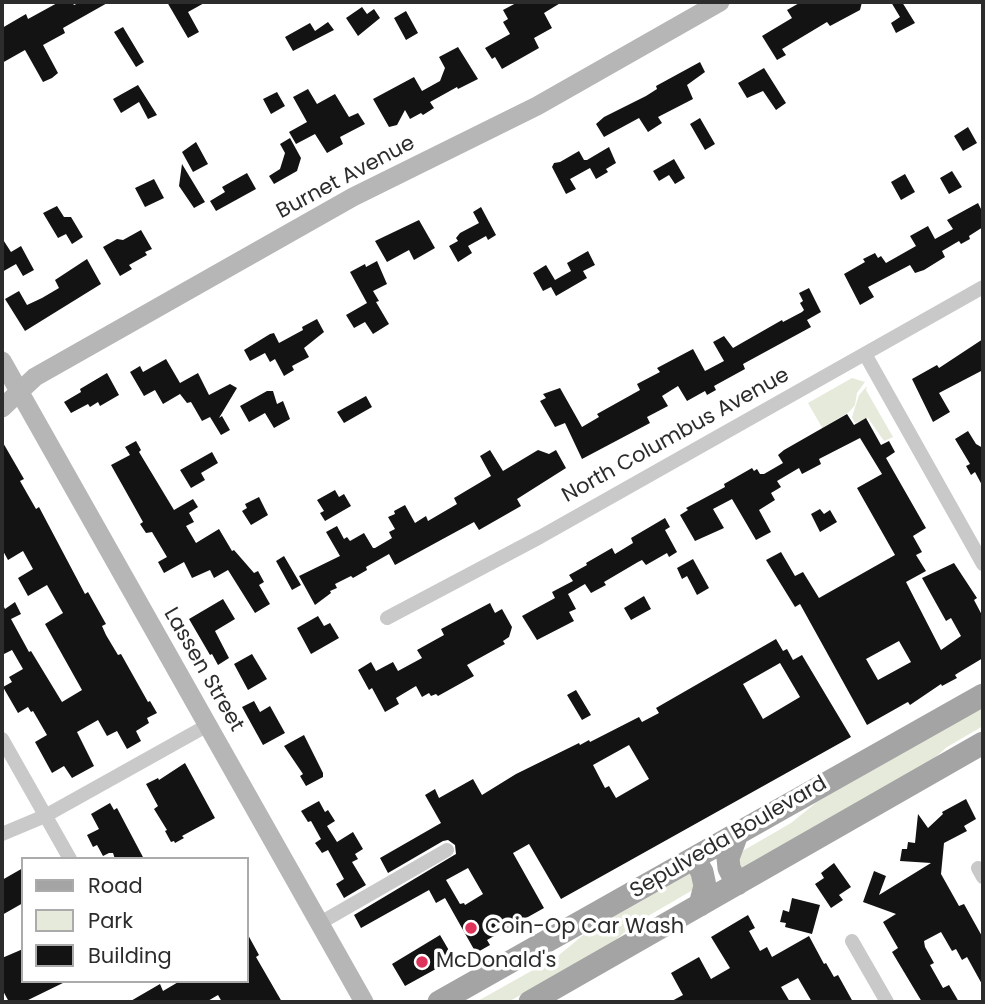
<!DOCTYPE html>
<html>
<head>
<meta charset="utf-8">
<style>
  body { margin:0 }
  #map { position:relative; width:985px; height:1004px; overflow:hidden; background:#fff; font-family:Poppins,sans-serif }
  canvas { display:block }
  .frame { position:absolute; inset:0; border:4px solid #2c2c2c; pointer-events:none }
  .legend { position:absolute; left:21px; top:857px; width:228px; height:126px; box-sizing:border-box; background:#fff; border:2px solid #ababab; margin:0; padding:9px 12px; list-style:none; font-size:21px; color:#2c2c2c }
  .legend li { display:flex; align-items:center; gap:14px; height:35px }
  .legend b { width:35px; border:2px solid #ababab }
</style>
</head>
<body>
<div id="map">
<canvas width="985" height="1004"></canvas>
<div class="frame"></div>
<ul class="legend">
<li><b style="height:9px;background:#a4a4a4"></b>Road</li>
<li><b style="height:19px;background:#e5eada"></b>Park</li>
<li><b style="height:19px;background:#131313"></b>Building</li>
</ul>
</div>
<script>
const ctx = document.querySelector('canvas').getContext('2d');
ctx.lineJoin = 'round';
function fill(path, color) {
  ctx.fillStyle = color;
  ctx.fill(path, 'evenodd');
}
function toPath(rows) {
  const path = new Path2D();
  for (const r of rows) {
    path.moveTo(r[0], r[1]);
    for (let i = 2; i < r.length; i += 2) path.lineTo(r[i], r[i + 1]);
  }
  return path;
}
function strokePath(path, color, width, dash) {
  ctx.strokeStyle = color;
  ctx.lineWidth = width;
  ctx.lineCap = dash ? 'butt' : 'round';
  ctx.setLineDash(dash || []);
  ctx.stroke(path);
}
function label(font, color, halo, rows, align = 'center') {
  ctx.font = font + ' Poppins,sans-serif';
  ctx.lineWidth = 7;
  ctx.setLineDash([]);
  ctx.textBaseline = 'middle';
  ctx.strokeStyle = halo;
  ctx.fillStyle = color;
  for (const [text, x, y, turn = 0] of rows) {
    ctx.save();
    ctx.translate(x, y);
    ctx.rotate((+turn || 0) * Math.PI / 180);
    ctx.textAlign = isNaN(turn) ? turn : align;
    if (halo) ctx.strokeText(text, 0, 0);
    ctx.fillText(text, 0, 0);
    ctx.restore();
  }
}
fill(toPath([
  [852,378,865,382,857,393,855,405,849,412,824,427,837,449,835,450,808,403],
  [867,386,866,390,893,437,884,441,868,418,855,423,852,417,859,395],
  [983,707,983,726,947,747,932,760,743,870,734,856,791,823,817,802],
  [691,873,698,887,636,923,607,947,508,1002,476,1002,558,956,588,931]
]), '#e5eada');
fill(toPath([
  [59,2,72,2,74,5,81,2,109,2,63,28,65,33,43,45,58,73,52,78,43,82,25,50,2,63,2,28,26,14,28,19],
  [167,2,206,2,188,12,199,32,188,38],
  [518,2,562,2,544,13,552,28,534,38,539,48,502,69,495,57,492,59,485,48,510,34,503,22,508,19,503,10],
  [801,2,862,2,860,10,830,26,827,22,782,49,786,55,777,60,762,36,792,18,787,10],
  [891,2,902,2,915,23,896,33,891,23,900,17],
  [362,7,367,14,374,9,380,18,358,36,346,18],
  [406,11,418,33,406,40,394,18],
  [328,22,334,30,332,31,293,51,285,37,310,23,315,31],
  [123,27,144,62,136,67,114,32],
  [458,47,478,79,458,89,457,87,430,102,434,108,423,115,421,113,410,119,405,110,397,125,389,127,373,99,414,77,422,91,440,81,445,68,439,57],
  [700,62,705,72,687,85,693,99,658,117,662,123,648,132,639,118,604,137,596,124,604,117,646,96,657,89,656,86],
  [764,68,786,103,776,110,763,91,747,98,738,83],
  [138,85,157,115,148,119,139,102,121,113,113,99],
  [308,89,317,104,335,94,349,117,358,113,365,124,340,137,343,144,327,153,315,134,296,144,289,132,307,122,293,97],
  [277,92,285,106,271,114,263,99],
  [700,118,715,144,705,150,690,124],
  [968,127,977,143,963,151,954,136],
  [290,138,301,158,297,171,274,184,269,176,280,169,285,153,280,144],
  [196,142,208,164,193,172,182,152],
  [609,147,616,163,606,169,608,172,596,179,590,168,570,179,576,189,566,194,552,167,554,163,560,162,579,151,584,160,587,160],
  [674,159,685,178,675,184,669,175,659,181,653,171],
  [182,164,205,202,194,208,179,186],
  [952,171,962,187,949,194,940,178],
  [247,173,256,189,216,211,210,201,225,192,222,187],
  [905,174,915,192,901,200,891,182],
  [154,179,164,198,145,207,135,188],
  [978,203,983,213,983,227,969,236,970,239,961,244,959,241,942,251,945,257,924,270,915,273,910,265,868,287,874,297,860,305,844,274,865,262,863,259,875,253,878,258,881,256,886,263,916,246,910,236,928,226,935,239,953,229,947,220],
  [57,206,64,217,71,217,83,237,72,244,66,234,58,238,43,213],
  [481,207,496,235,488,240,486,236,468,246,472,253,458,262,449,246,458,241,456,238,460,233,479,223,473,212],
  [419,220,435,248,414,260,409,250,387,262,375,241],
  [141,230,152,249,145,252,147,255,129,265,132,269,120,276,103,247,117,239,123,240],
  [2,238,11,252,21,246,34,270,23,276,16,264,2,272],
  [588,251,595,265,583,271,587,278,556,296,551,287,543,291,533,273,546,265,555,280,571,271,567,263],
  [87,259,101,284,25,331,5,299,19,291,27,305,42,298,59,288,55,280],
  [377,261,387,284,373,291,379,301,376,302,389,324,373,334,365,322,354,328,346,315,367,303,350,272,365,264,366,267],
  [809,288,821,312,807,320,811,327,743,364,745,369,714,386,716,390,707,395,705,391,687,401,678,386,662,396,668,406,647,417,650,423,582,459,565,423,555,427,540,401,546,398,543,394,560,388,582,427,599,417,597,414,640,390,637,384,660,372,657,368,693,349,705,371,724,361,713,342,724,336,733,348,782,320,783,322,802,312,804,310,800,303,803,301,799,293],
  [317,319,324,332,304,348,309,357,292,366,294,370,284,376,275,359,270,362,265,353,250,361,244,350,270,334,274,333,279,343,303,330,302,327],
  [983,339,983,370,939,393,950,412,933,422,912,379,937,365,939,368],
  [166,359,180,383,198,373,209,395,230,384,237,388,219,418,222,416,230,430,221,435,210,417,202,421,191,402,187,403,180,394,163,404,155,390,144,396,130,372,140,366,143,372],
  [107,373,119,395,100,406,98,402,90,407,88,404,71,413,64,402,81,392,80,389],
  [267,391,273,391,277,404,283,401,290,419,274,428,265,413,249,422,240,406],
  [366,396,372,407,344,423,337,412],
  [847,414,854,425,866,418,881,445,889,441,895,452,886,458,926,528,913,536,922,552,916,555,926,571,906,582,941,650,961,636,951,618,946,621,922,578,954,563,977,598,974,600,983,617,983,658,958,673,955,675,957,678,942,686,941,684,910,705,908,702,906,703,867,725,800,604,795,607,766,560,781,552,795,576,803,572,819,598,895,555,857,488,882,474,860,438,819,459,821,464,802,474,799,468,777,481,781,487,771,493,775,500,759,510,771,532,756,540,732,499,713,509,724,528,695,541,680,515,688,510,686,508,725,487,724,484,752,468,754,471,757,469,760,474,764,474,783,463,778,455,784,450],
  [899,641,911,662,878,680,866,659],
  [968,431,976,444,983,448,983,487,975,472,971,475,966,466,970,464,955,439],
  [2,441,24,479,20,481,36,509,39,507,85,594,88,592,106,624,102,626,106,635,118,655,121,654,148,702,150,701,157,713,147,718,149,723,136,731,141,741,127,749,117,731,107,736,98,720,77,732,94,766,72,778,64,766,52,773,35,742,47,735,33,711,31,712,28,707,18,713,3,687,12,682,9,677,23,669,12,650,2,655,2,603,5,609,15,602,21,614,11,619,29,652,31,651,62,702,82,690,45,624,63,613,47,585,28,596,18,578,33,569,23,551,8,560,2,549],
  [136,441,141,450,139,452,174,510,193,499,198,507,189,513,194,522,186,526,196,543,219,529,232,551,234,550,254,573,258,571,264,582,259,585,270,604,255,613,228,570,214,578,210,570,192,578,184,562,164,573,158,562,167,557,152,532,146,533,140,524,143,522,111,465,130,455,125,447],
  [490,450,503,471,538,450,549,454,556,450,566,468,517,499,521,506,479,530,474,522,395,565,389,554,366,567,367,570,353,578,351,576,335,584,337,588,330,591,331,593,315,605,299,576,340,556,326,532,337,526,344,539,347,537,350,541,364,533,373,548,375,548,392,538,389,532,395,529,388,517,395,514,394,511,405,505,415,523,426,516,428,521,457,504,454,498,491,476,480,456],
  [212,452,218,463,201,473,205,480,191,488,180,470],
  [335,490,339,497,344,494,351,506,325,521,320,513,324,511,317,500],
  [259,497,268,515,251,525,242,511,247,508,245,504],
  [820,509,824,514,830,510,837,522,820,532,811,514],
  [665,518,670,527,665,530,677,552,669,557,667,553,646,565,642,560,638,562,604,582,606,585,591,593,585,584,568,594,576,609,569,612,574,621,537,640,522,616,555,598,552,592,573,581,569,575,587,565,586,563,612,548,615,554,633,543,631,538],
  [284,556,301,585,292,590,276,561],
  [693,559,709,588,697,595,687,576,682,579,677,568],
  [644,596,651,609,631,620,624,608],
  [223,599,235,619,215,631,229,658,218,665,212,654,210,655,189,619],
  [490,603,495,613,502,609,512,627,509,637,503,641,505,644,467,665,474,676,438,696,436,694,431,696,429,693,422,697,416,686,396,698,399,704,385,712,372,688,369,690,358,670,371,662,376,671,393,662,398,671,422,658,417,650,444,635,441,629],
  [318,616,324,626,330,623,339,638,311,654,297,628],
  [776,639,783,651,787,649,793,660,802,655,851,737,561,899,529,844,513,853,544,908,487,940,490,945,476,953,445,898,436,903,429,890,361,928,354,915,456,854,455,845,448,840,443,841,388,873,380,858,441,823,425,795,435,789,439,798,473,779,482,795,516,774,579,743,580,745,589,740,590,742,639,717,642,722,659,713,656,708],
  [780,663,800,697,763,719,743,684],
  [629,745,649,779,616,798,609,786,605,788,593,765],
  [468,868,483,894,465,905,464,903,460,904,446,880],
  [252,654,267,679,248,690,234,664],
  [576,690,591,715,582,720,567,695],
  [254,701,260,712,270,706,285,733,263,745,242,707],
  [304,735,323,773,323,777,306,786,300,776,303,774,284,746],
  [185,763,215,818,182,836,184,838,175,843,174,841,171,842,165,831,167,830,154,809,158,806,146,784,158,778,159,780],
  [966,799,976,819,964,826,967,831,944,843,941,874,959,906,964,904,983,938,983,986,967,957,962,960,956,949,952,951,941,932,924,941,925,947,934,963,930,965,943,988,949,985,959,1002,922,1002,892,952,898,948,883,922,896,914,863,902,874,871,886,876,879,895,931,863,900,861,902,849,907,849,908,842,915,843,918,814,928,828,943,814,942,812],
  [319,801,325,812,328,810,335,821,327,826,337,842,353,832,363,849,355,854,358,859,352,862,366,885,344,898,336,884,344,879,328,850,322,853,315,843,321,839,311,821,308,822,301,811],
  [110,803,114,810,117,808,144,859,115,859,113,853,109,853,103,856,97,845,93,847,87,835,99,829,91,814],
  [834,863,851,887,839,895,843,900,831,908,815,884,824,878,821,873],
  [23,868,23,903,2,915,2,880],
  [792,898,820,905,812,934,785,927,786,923,780,922,783,910,789,912],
  [748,915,755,928,749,931,760,951,767,947,772,957,809,936,824,964,826,963,834,977,838,975,853,1002,812,1002,798,978,781,987,790,1002,670,1002,683,995,671,973,699,957,711,979,730,968,711,937],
  [247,933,259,955,256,957,282,1002,222,1002,218,995,206,1002,129,1002,160,984,163,991,180,981,247,981],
  [440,935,454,959,405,986,392,964],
  [23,949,23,981,67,981,24,1002,9,1002,2,989,2,958]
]), '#131313');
strokePath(toPath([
  [865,354,983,564],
  [387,618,540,537,983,287],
  [2,739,70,859],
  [2,834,45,816,208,725],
  [978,868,983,877],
  [320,923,447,850],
  [852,941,887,1002]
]), '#c9c9c9', 14);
strokePath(toPath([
  [2,361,364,1002],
  [2,408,35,377,353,197,537,106,720,2]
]), '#b6b6b6', 19);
strokePath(toPath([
  [737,834,728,858,729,868,737,884],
  [694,858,702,872,705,886,700,905],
  [439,1002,983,695],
  [530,1002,983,743]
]), '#a4a4a4', 23);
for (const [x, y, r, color] of [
  [471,928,7,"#de335a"],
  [422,962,7,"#de335a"]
]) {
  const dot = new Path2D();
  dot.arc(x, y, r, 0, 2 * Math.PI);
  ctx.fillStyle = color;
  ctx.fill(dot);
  strokePath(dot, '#fff', 2.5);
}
label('21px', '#2c2c2c', '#fff', [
  ["Burnet Avenue",346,178,-28],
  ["North Columbus Avenue",676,436,-29],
  ["Lassen Street",203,670,60],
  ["Sepulveda Boulevard",729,838,-30]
]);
label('21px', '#2c2c2c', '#fff', [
  ["Coin-Op Car Wash",485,928],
  ["McDonald's",436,962]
], 'left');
</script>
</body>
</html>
